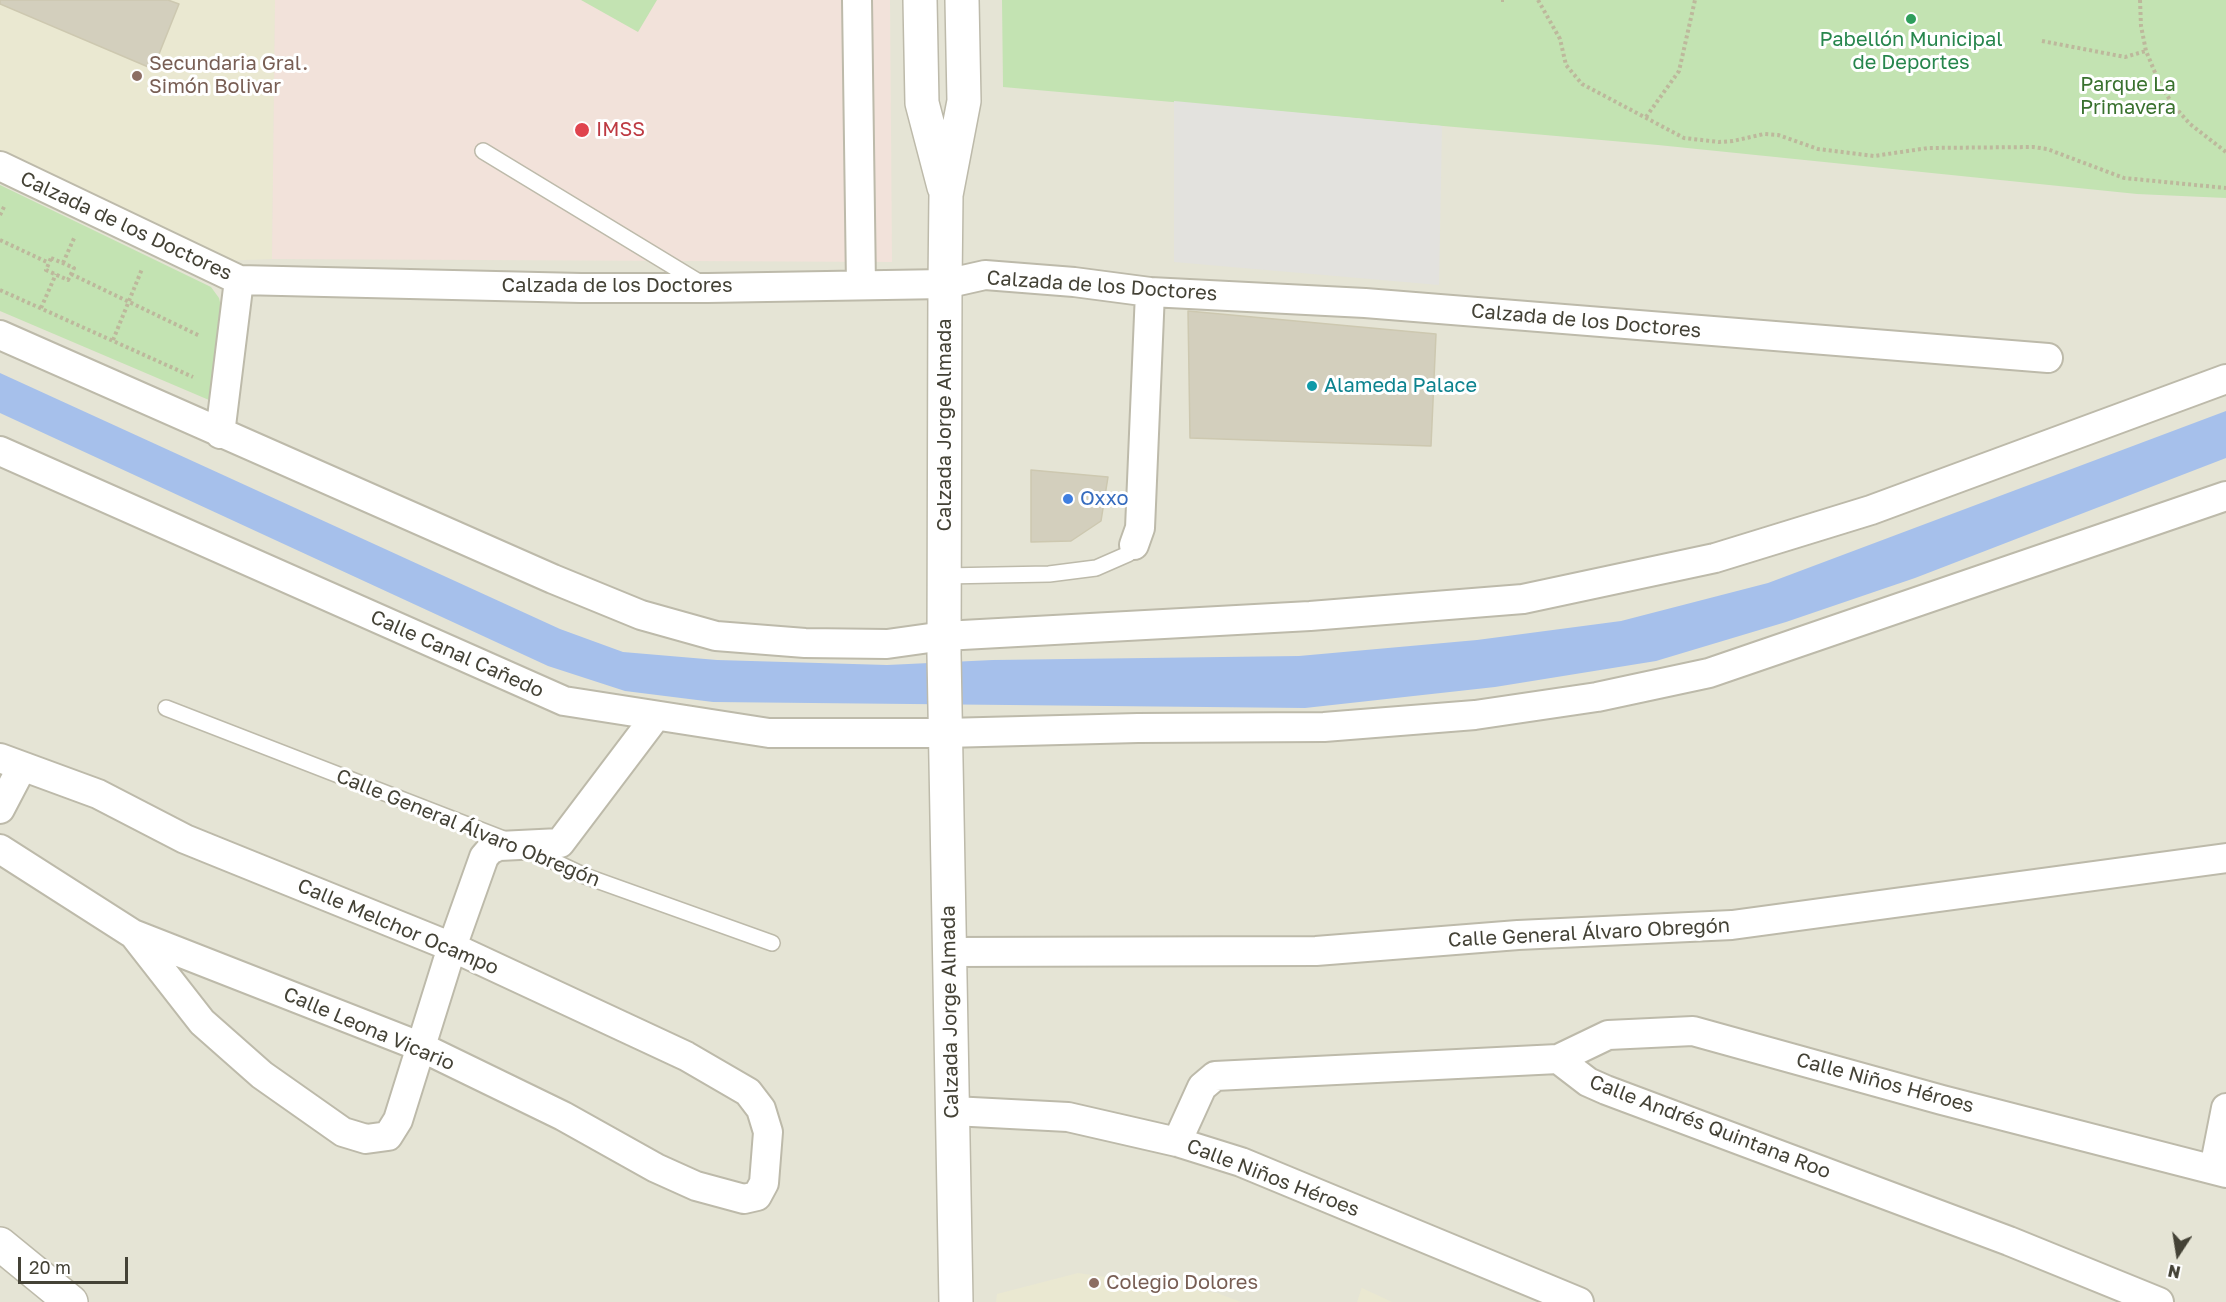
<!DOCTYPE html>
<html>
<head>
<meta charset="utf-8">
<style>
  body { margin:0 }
  #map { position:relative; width:2226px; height:1302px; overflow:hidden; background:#f2f1e6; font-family:"Golos Text",sans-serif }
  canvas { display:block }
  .north { position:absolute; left:2148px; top:1224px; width:60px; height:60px; -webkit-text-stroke:4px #fff; paint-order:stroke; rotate:192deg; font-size:16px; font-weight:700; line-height:24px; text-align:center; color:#444236 }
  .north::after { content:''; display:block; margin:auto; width:21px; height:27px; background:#444236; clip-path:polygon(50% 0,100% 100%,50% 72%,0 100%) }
  .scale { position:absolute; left:18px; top:1257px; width:110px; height:27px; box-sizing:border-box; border:3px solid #444236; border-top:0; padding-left:8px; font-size:18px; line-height:21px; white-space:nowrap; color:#444236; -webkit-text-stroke:4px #fff; paint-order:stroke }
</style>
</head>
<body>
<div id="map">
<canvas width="2226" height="1302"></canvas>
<div class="north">N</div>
<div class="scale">20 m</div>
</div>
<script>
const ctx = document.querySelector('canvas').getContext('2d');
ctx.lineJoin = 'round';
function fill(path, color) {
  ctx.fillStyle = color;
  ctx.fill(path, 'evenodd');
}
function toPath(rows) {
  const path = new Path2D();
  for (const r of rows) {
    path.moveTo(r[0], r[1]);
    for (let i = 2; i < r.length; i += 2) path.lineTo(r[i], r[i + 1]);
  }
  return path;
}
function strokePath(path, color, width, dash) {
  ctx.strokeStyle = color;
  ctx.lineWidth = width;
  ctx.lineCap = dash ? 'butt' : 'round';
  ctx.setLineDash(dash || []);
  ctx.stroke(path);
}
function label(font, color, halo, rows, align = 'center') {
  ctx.font = font + ' "Golos Text",sans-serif';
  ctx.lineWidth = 6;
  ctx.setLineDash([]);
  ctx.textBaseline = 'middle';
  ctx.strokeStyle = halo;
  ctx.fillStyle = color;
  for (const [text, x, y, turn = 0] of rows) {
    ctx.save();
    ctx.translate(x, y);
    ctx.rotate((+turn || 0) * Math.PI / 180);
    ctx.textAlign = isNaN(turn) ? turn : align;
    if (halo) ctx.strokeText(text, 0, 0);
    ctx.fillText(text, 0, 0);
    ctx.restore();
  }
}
fill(toPath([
  [0,0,2226,0,2226,1302,0,1302]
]), '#e5e4d5');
fill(toPath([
  [0,0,275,0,272,259,219,261,0,152],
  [1078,1273,1217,1293,1241,1302,996,1302,997,1294],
  [1362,1287,1362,1288,1392,1302,1357,1302]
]), '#eae8d1');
fill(toPath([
  [275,0,890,0,892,262,272,259]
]), '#f2e2da');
fill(toPath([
  [581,0,657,0,638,32],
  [1002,0,2226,0,2226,198,2137,194,1658,145,1003,87],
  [0,185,211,287,219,298,222,311,209,400,0,311]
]), '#c3e3b2');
fill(toPath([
  [1174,101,1442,126,1439,285,1174,262]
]), '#e3e2de');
fill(toPath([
  [0,373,560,629,623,652,717,660,887,665,993,660,1299,656,1477,640,1621,621,1768,583,2226,411,2226,458,1915,578,1786,622,1656,661,1495,687,1305,708,713,702,625,691,548,666,0,413]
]), '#a6c0eb');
const building = toPath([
  [0,0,168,0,179,4,153,69,0,4,0,0],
  [1188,311,1436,334,1431,446,1190,438,1188,311],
  [1031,470,1108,477,1101,521,1071,541,1031,542,1031,470]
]);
fill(building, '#d3cfbd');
strokePath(building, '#cdc8b0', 1.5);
const service = toPath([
  [483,151,702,284],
  [944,576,1049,574,1096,568,1128,554,1134,545],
  [166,708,519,845,585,876,772,943]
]);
const minor = toPath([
  [857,0,861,285],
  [0,166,239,280,581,288,708,288,945,284,985,275,1074,282,1150,292,1365,303,2048,358],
  [0,335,553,579,641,615,716,636,805,643,887,644,944,636,1310,616,1523,599,1715,558,1871,510,2226,379],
  [220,434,239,280],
  [0,451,564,701,769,733,945,733,1138,728,1324,727,1475,715,1597,697,1709,673,2226,496],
  [1134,545,1140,528,1150,292],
  [0,758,98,794,185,839,452,947,686,1056,748,1092,761,1109,768,1132,764,1183,757,1196,744,1199,696,1186,656,1168,563,1116,419,1046,133,934,0,849],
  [0,809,22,767],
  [134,935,202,1022,262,1075,343,1132,366,1139,388,1136,398,1120,452,947,484,857,490,850,499,846,560,843,656,716],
  [948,952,1316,951,1518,935,1732,925,2226,858],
  [1558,1059,1608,1035,1693,1031,1942,1100,2226,1173],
  [953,1111,1068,1117,1177,1142,1241,1162,1579,1302],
  [1177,1142,1202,1087,1215,1076,1558,1059,1588,1082,1606,1090,2009,1241,2159,1302],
  [2214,1169,2226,1108]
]);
const tertiary = toPath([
  [920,0,922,103,944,187],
  [0,1244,71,1302],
  [956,1302,944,654,945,284,946,195,964,101,962,0]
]);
strokePath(service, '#bdbaaa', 18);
strokePath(minor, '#bdbaaa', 32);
strokePath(tertiary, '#bdbaaa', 36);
strokePath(toPath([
  [1501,0,1507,0],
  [1538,0,1560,39,1566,65,1582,84,1684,138,1719,142,1733,141,1764,134,1778,135,1818,149,1874,156,1928,148,2033,147,2047,149,2124,178,2226,188],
  [2140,0,2141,26,2146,51,2159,82,2173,105,2190,124,2226,152],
  [2042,41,2125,57,2146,51],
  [1646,117,1679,71,1695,0],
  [0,215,5,205],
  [0,240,49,263],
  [51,258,74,268,68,280,46,270,51,258],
  [63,263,75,236],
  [71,274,200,336],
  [0,290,193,377],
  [41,308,56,274],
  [113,340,142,269]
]), '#bdb89c', 4, [3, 3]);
strokePath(service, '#fff', 15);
strokePath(minor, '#fff', 28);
strokePath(tertiary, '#fff', 33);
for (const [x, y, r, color] of [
  [1911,19,6,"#2e9e5b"],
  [137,76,6,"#8d6e63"],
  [582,130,8,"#e0444e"],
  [1312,386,6,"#0f9aa8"],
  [1068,499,6,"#3f7fe0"],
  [1094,1283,6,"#8d6e63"]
]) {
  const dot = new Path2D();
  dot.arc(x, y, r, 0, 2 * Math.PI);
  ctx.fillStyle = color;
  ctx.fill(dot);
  strokePath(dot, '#fff', 2);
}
label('20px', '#27864d', '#fff', [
  ["Pabellón Municipal",1911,40],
  ["de Deportes",1911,63]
]);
label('20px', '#785e54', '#fff', [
  ["Secundaria Gral.",149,64],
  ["Simón Bolivar",149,87],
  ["Colegio Dolores",1106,1283]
], 'left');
label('20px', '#39712e', '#fff', [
  ["Parque La",2128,85],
  ["Primavera",2128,108]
]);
label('20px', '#be3a42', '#fff', [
  ["IMSS",596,130]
], 'left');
label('20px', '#444236', '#fff', [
  ["Calzada de los Doctores",126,226,25],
  ["Calzada de los Doctores",617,286],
  ["Calzada de los Doctores",1102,286,4],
  ["Calzada de los Doctores",1586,321,5],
  ["Calzada Jorge Almada",945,425,-90],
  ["Calle Canal Cañedo",457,654,24],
  ["Calle General Álvaro Obregón",468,828,22],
  ["Calle Melchor Ocampo",398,927,23],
  ["Calle General Álvaro Obregón",1589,933,-3],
  ["Calzada Jorge Almada",950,1012,-91],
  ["Calle Leona Vicario",369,1029,23],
  ["Calle Niños Héroes",1885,1083,15],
  ["Calle Andrés Quintana Roo",1710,1127,21],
  ["Calle Niños Héroes",1273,1178,21]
]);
label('20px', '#0d838f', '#fff', [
  ["Alameda Palace",1324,386]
], 'left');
label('20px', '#366cbe', '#fff', [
  ["Oxxo",1080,499]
], 'left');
</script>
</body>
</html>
